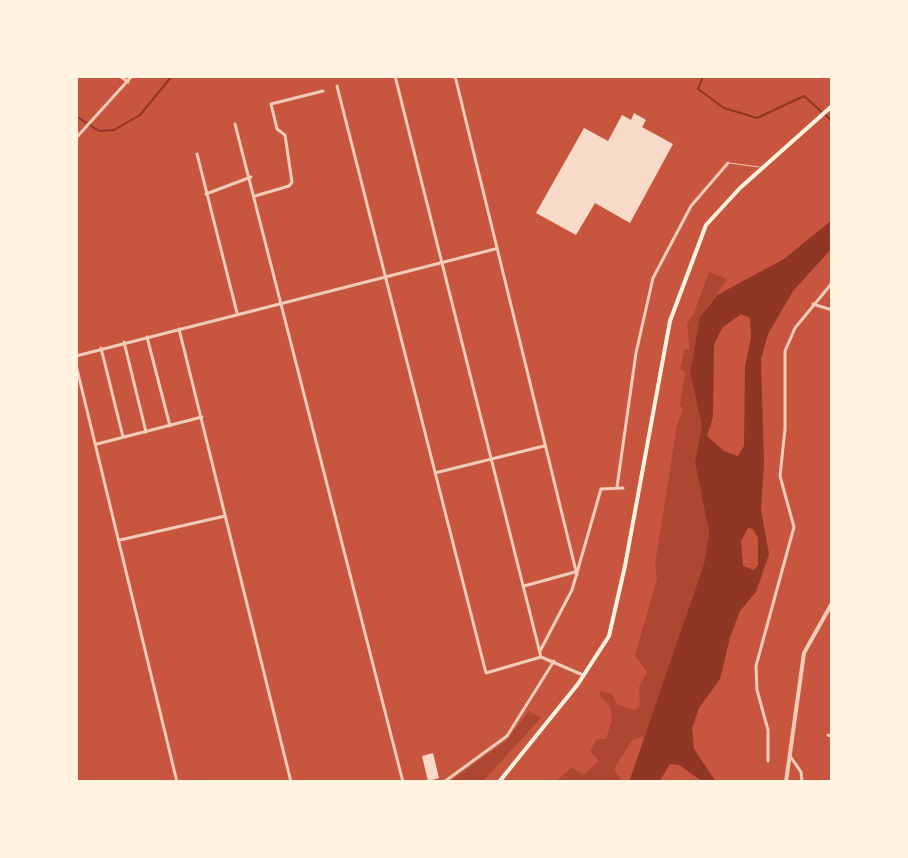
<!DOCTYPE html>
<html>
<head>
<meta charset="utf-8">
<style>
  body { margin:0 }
  #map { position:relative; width:908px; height:858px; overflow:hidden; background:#c8553d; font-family:"PT Sans",sans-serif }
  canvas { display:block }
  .frame { position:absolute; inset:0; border:78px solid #fff3e0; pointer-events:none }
</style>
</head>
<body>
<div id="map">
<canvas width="908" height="858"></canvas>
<div class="frame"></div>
</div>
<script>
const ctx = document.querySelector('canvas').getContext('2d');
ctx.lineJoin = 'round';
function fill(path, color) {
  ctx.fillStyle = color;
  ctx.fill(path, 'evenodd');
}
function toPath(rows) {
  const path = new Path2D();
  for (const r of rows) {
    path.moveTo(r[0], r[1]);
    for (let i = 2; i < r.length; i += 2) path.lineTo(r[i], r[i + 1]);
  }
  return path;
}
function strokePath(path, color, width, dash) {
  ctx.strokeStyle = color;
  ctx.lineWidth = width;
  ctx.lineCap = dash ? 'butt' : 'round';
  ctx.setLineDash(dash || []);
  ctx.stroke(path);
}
fill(toPath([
  [709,272,727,279,700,317,690,372,702,426,695,462,709,533,704,564,646,736,632,740,614,769,622,782,555,782,572,767,583,775,599,761,590,751,597,739,606,739,612,720,610,706,599,695,601,691,612,694,616,703,626,708,635,710,640,706,639,687,647,672,635,655,657,579,655,565,677,425,683,410,680,405,685,372,680,368,685,349,690,349,687,324,694,313],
  [529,711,541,718,484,780,449,782,506,741]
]), '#ae4732');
fill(toPath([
  [832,220,832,248,793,291,768,334,761,359,764,464,761,510,769,554,756,592,740,611,730,637,720,679,699,708,692,728,694,749,716,782,703,782,679,765,670,764,659,782,629,782,704,564,709,533,695,462,702,426,690,372,700,317,717,295,784,259],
  [741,314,750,318,751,338,745,366,744,446,738,456,724,451,707,436,713,417,714,345,722,328],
  [748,528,753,529,758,538,758,565,754,570,743,566,741,541]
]), '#8f3625');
strokePath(toPath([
  [703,76,698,89,724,108,757,118,804,96,832,121],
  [76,116,99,131,114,130,140,115,172,76]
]), '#8f3625', 2);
fill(toPath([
  [634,113,646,120,642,127,673,144,630,223,595,203,576,235,536,213,584,128,608,141,622,115,631,120],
  [433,753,439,778,428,781,422,756]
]), '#f7dbc8');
strokePath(toPath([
  [729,163,759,167]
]), '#f1ccb7', 1);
strokePath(toPath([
  [120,76,128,82],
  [395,76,541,657],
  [455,76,577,575],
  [337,86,486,673,541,657,583,675],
  [235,124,403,782],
  [76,138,132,76],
  [197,154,237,313],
  [206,194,251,177],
  [255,196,289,186,292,182,285,135,277,129,271,104,323,91],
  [813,304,832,310],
  [832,312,832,339],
  [179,329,291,782],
  [147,337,170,426],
  [124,342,146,432],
  [101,348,123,437],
  [76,356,495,249],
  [76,365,177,782],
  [97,444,202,417],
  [435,473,544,446],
  [617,487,636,353,653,278,691,206,728,163],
  [120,540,225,516],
  [524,586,575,572],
  [540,651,572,590,601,489,623,488],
  [828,735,832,737],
  [790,756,801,772,802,782],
  [768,761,768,730,757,690,756,666,794,527,780,476,785,429,785,351,795,328,832,283],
  [444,782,507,736,554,661]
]), '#f1ccb7', 3);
strokePath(toPath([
  [786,782,804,653,832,603]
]), '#f1ccb7', 4);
strokePath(toPath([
  [499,782,578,684,609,636,625,566,670,321,706,225,740,188,832,106]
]), '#fff3e0', 4);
</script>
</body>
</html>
